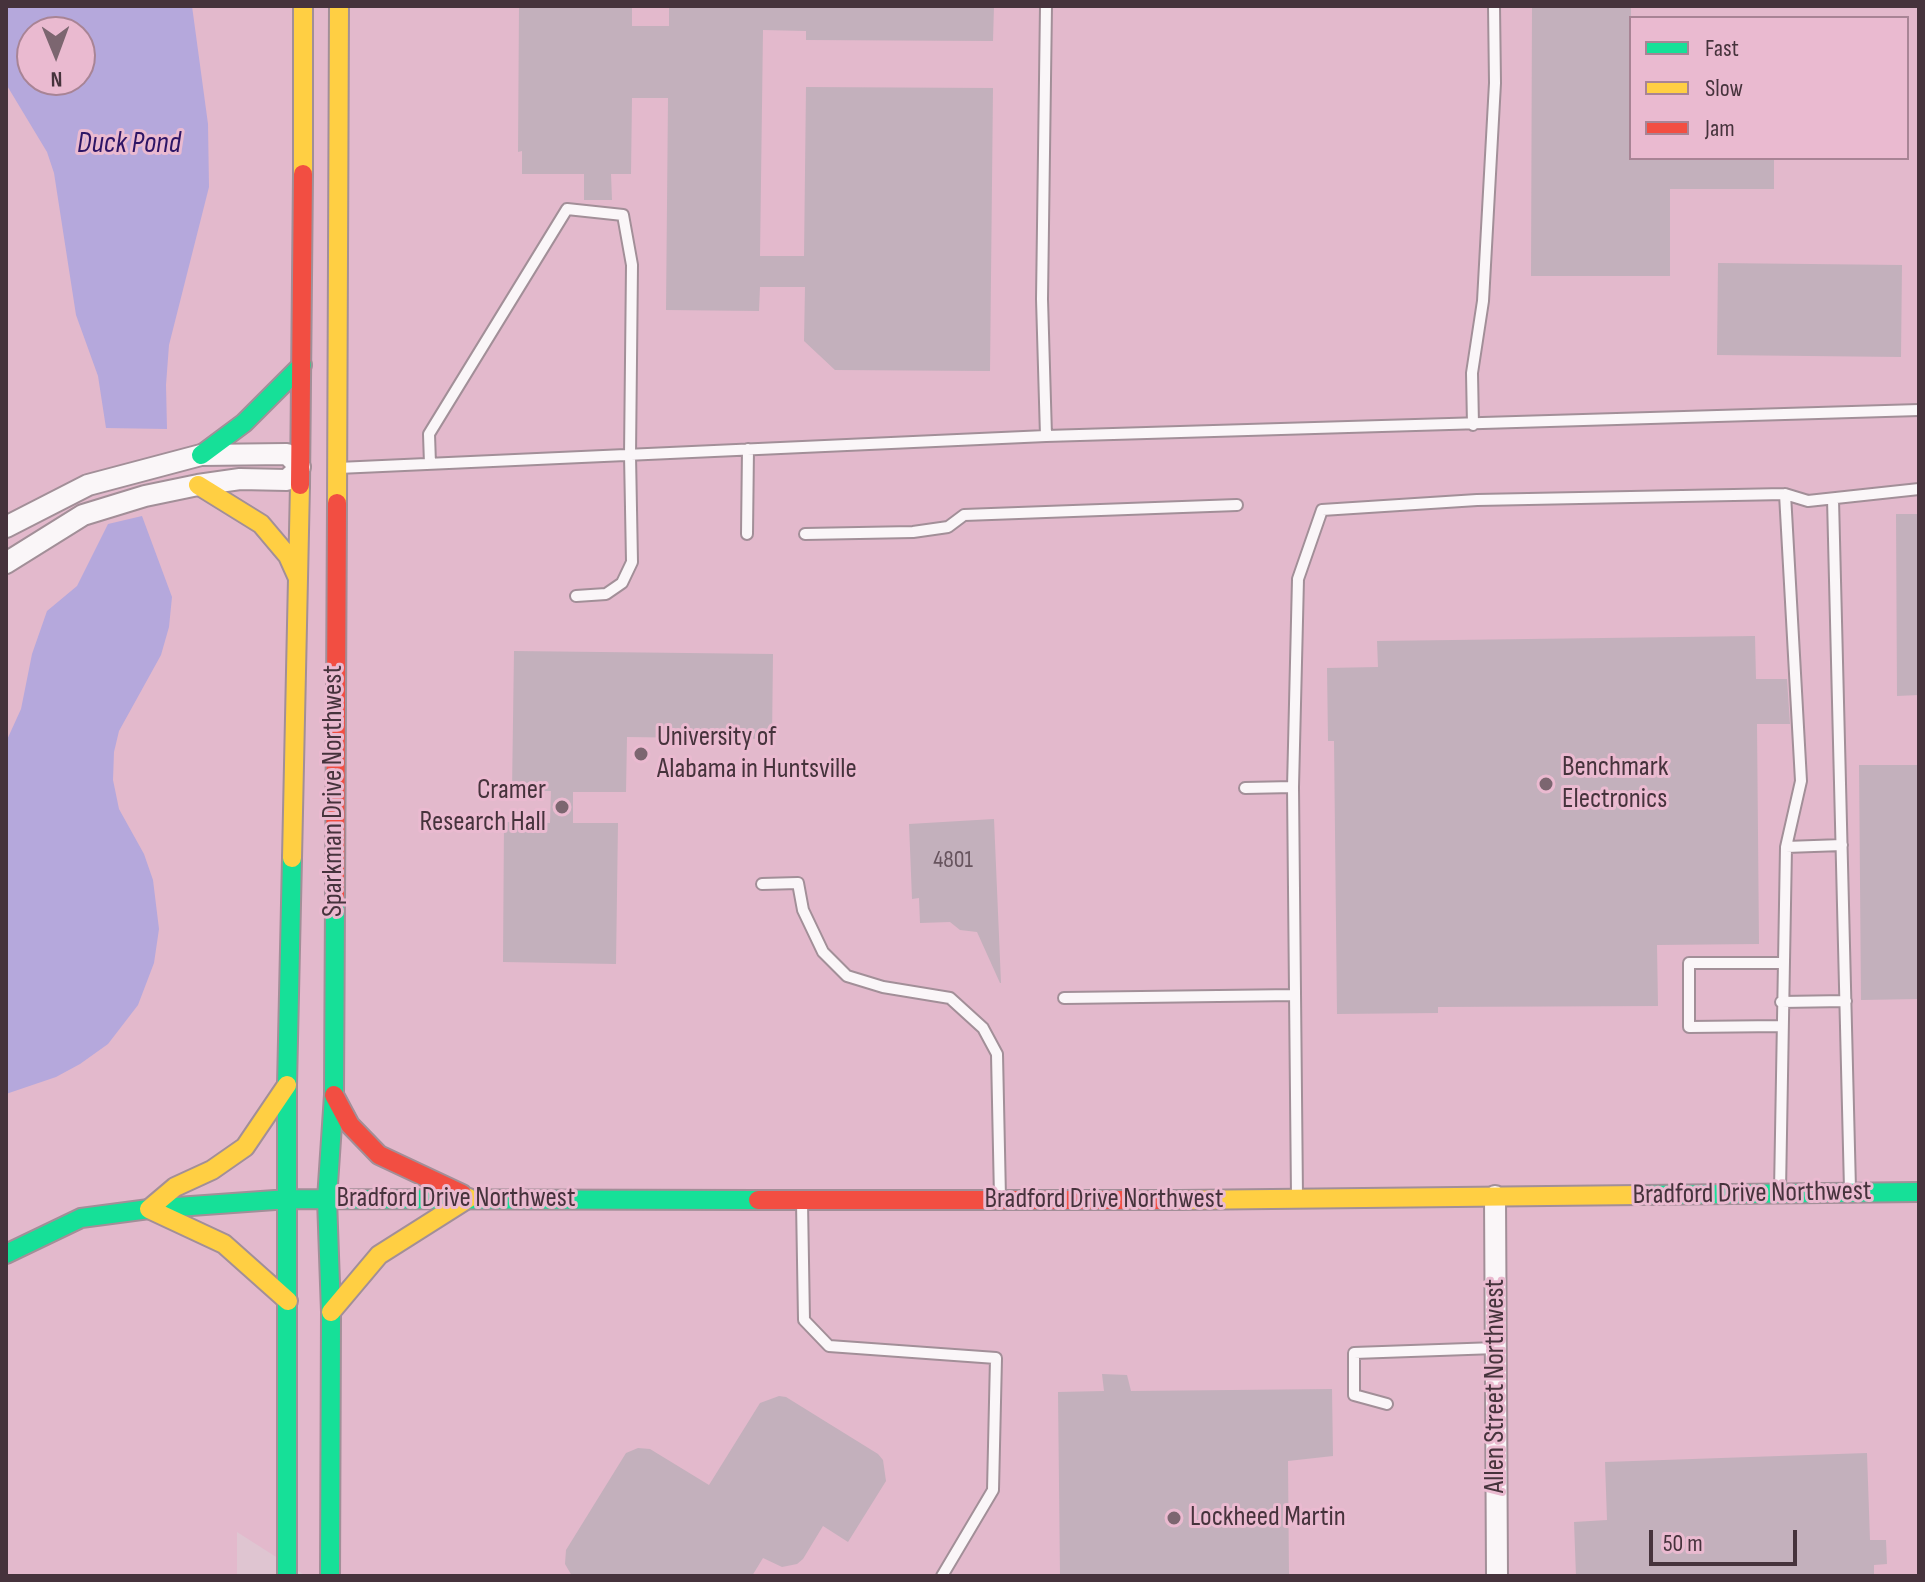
<!DOCTYPE html>
<html>
<head>
<meta charset="utf-8">
<style>
  body { margin:0 }
  #map { position:relative; width:1925px; height:1582px; overflow:hidden; background:#dfc5d1; font-family:"Sofia Sans Condensed",sans-serif }
  canvas { display:block }
  .frame { position:absolute; inset:0; border:8px solid #46333c; pointer-events:none }
  .legend { position:absolute; left:1629px; top:16px; width:280px; height:144px; box-sizing:border-box; background:#eabad0; border:2px solid #a88495; margin:0; padding:10px 14px; list-style:none; font-size:24px; color:#46333c }
  .legend li { display:flex; align-items:center; gap:16px; height:40px }
  .legend b { width:40px; border:2px solid #a88495 }
  .north { position:absolute; left:16px; top:16px; width:80px; height:80px; box-sizing:border-box; background:#eabad0; border:2px solid #a88495; border-radius:50%; rotate:179deg; font-size:22px; font-weight:700; line-height:32px; text-align:center; color:#46333c }
  .north::after { content:''; display:block; margin:auto; width:28px; height:36px; background:#7c6670; clip-path:polygon(50% 0,100% 100%,50% 72%,0 100%) }
  .scale { position:absolute; left:1649px; top:1530px; width:148px; height:36px; box-sizing:border-box; border:4px solid #46333c; border-top:0; padding-left:10px; font-size:24px; line-height:28px; white-space:nowrap; color:#46333c; -webkit-text-stroke:6px #eabad0; paint-order:stroke }
</style>
</head>
<body>
<div id="map">
<canvas width="1925" height="1582"></canvas>
<div class="frame"></div>
<ul class="legend">
<li><b style="height:10px;background:#16e098"></b>Fast</li>
<li><b style="height:10px;background:#ffcf43"></b>Slow</li>
<li><b style="height:10px;background:#f24e42"></b>Jam</li>
</ul>
<div class="north">N</div>
<div class="scale">50 m</div>
</div>
<script>
const ctx = document.querySelector('canvas').getContext('2d');
ctx.lineJoin = 'round';
function fill(path, color) {
  ctx.fillStyle = color;
  ctx.fill(path, 'evenodd');
}
function toPath(rows) {
  const path = new Path2D();
  for (const r of rows) {
    path.moveTo(r[0], r[1]);
    for (let i = 2; i < r.length; i += 2) path.lineTo(r[i], r[i + 1]);
  }
  return path;
}
function strokePath(path, color, width, dash) {
  ctx.strokeStyle = color;
  ctx.lineWidth = width;
  ctx.lineCap = dash ? 'butt' : 'round';
  ctx.setLineDash(dash || []);
  ctx.stroke(path);
}
function label(font, color, halo, rows, align = 'center') {
  ctx.font = font + ' "Sofia Sans Condensed",sans-serif';
  ctx.lineWidth = 6;
  ctx.setLineDash([]);
  ctx.textBaseline = 'middle';
  ctx.strokeStyle = halo;
  ctx.fillStyle = color;
  for (const [text, x, y, turn = 0] of rows) {
    ctx.save();
    ctx.translate(x, y);
    ctx.rotate((+turn || 0) * Math.PI / 180);
    ctx.textAlign = isNaN(turn) ? turn : align;
    if (halo) ctx.strokeText(text, 0, 0);
    ctx.fillText(text, 0, 0);
    ctx.restore();
  }
}
fill(toPath([
  [6,6,1919,6,1919,1576,306,1576,237,1532,237,1576,6,1576],
  [1631,18,1907,18,1907,158,1631,158],
  [32,32,80,32,80,80,32,80]
]), '#e3b9cc');
fill(toPath([
  [6,6,192,6,208,124,209,187,169,345,166,385,167,429,106,428,98,376,76,315,54,173,47,152,6,84],
  [32,32,80,32,80,80,32,80],
  [142,516,172,597,169,627,161,655,119,731,114,752,113,780,119,809,144,854,153,880,159,929,154,963,138,1005,108,1044,80,1064,56,1077,6,1094,6,742,21,709,32,654,47,611,77,586,108,524]
]), '#b5a8dc');
fill(toPath([
  [519,6,632,6,632,26,669,26,669,6,994,6,993,41,806,40,806,31,763,30,760,256,804,256,806,87,993,88,990,371,835,370,804,341,805,287,760,287,759,311,666,310,668,98,632,98,631,174,611,174,612,200,584,200,584,174,522,174,522,151,518,152],
  [1532,6,1631,6,1631,158,1774,158,1774,189,1670,189,1670,276,1531,276],
  [1718,263,1902,265,1901,357,1717,355],
  [1896,514,1919,514,1919,695,1897,696],
  [1755,636,1756,679,1787,679,1790,724,1757,724,1759,944,1657,945,1658,1006,1438,1007,1438,1013,1337,1014,1334,741,1328,741,1327,668,1378,667,1377,641],
  [514,651,773,654,772,739,627,737,626,792,573,792,573,823,618,823,616,964,503,962,504,822,550,823,551,791,512,791],
  [1859,765,1919,765,1919,999,1861,1000],
  [994,819,1001,983,1000,983,977,932,960,930,950,922,920,923,919,898,912,899,909,824],
  [1102,1374,1127,1375,1131,1391,1332,1389,1333,1456,1288,1461,1289,1576,1060,1576,1058,1392,1104,1391],
  [779,1396,786,1397,878,1454,883,1460,886,1481,848,1542,823,1526,803,1559,797,1564,782,1567,763,1558,752,1576,572,1576,565,1564,566,1550,626,1453,638,1448,650,1449,709,1485,760,1403],
  [1867,1453,1870,1540,1886,1540,1887,1564,1874,1565,1874,1576,1576,1576,1574,1522,1607,1520,1605,1462]
]), '#c3b0bc');
const lane = toPath([
  [1046,6,1042,299,1046,436],
  [1473,425,1472,373,1483,301,1495,83,1494,6],
  [430,464,429,434,567,209,623,215,632,265,630,455,632,562,622,583,606,594,576,596],
  [338,468,1046,436,1919,410],
  [1833,499,1850,1189],
  [747,534,748,449],
  [805,534,913,532,948,527,964,515,1237,505],
  [1245,788,1293,787],
  [1786,847,1842,845],
  [762,884,798,883,803,910,823,952,847,976,883,987,950,998,983,1028,997,1054,1000,1198],
  [1064,998,1295,995],
  [1781,1002,1846,1001],
  [1781,1026,1689,1027,1689,963,1782,963],
  [1780,1191,1786,847,1801,781,1785,494],
  [1297,1197,1293,787,1298,579,1322,510,1477,500,1785,494,1808,501,1919,489],
  [802,1202,804,1320,829,1346,996,1358,993,1490,942,1576],
  [1387,1404,1354,1395,1354,1353,1496,1348]
]);
const street = toPath([
  [6,527,88,485,201,455,287,454,300,467],
  [6,563,83,515,145,496,198,485,240,479,287,480,300,467],
  [1495,1196,1497,1576]
]);
const fast = toPath([
  [201,455,244,423,302,365],
  [1640,1195,1919,1192],
  [6,1254,81,1218,149,1209,289,1199,758,1200],
  [287,1576,287,1085,292,858],
  [330,1576,331,1312,327,1199,334,1095,335,898]
]);
const slow = toPath([
  [303,174,303,6],
  [198,485,261,524,288,556,297,576],
  [337,503,339,6],
  [292,858,300,485],
  [287,1085,245,1147,212,1170,175,1187,149,1209,224,1244,288,1301],
  [1180,1200,1640,1195],
  [331,1312,379,1255,469,1198]
]);
const jam = toPath([
  [300,485,303,174],
  [335,898,337,503],
  [334,1095,350,1125,379,1155,462,1194],
  [758,1200,1180,1200]
]);
strokePath(lane, '#a28f98', 14);
strokePath(street, '#a28f98', 24);
strokePath(fast, '#a28f98', 22);
strokePath(slow, '#a28f98', 22);
strokePath(jam, '#a28f98', 22);
strokePath(lane, '#faf6f8', 10);
strokePath(street, '#faf6f8', 20);
strokePath(fast, '#16e098', 18);
strokePath(slow, '#ffcf43', 18);
strokePath(jam, '#f24e42', 18);
for (const [x, y, r, color] of [
  [641,754,8,"#7c6670"],
  [1546,784,8,"#7c6670"],
  [562,807,8,"#7c6670"],
  [1174,1518,8,"#7c6670"]
]) {
  const dot = new Path2D();
  dot.arc(x, y, r, 0, 2 * Math.PI);
  ctx.fillStyle = color;
  ctx.fill(dot);
  strokePath(dot, '#eabad0', 3);
}
label('24px', '#67545e', null, [
  ["4801",953,861]
]);
label('28px', '#46333c', '#eabad0', [
  ["University of",657,738],
  ["Alabama in Huntsville",657,770],
  ["Benchmark",1562,768],
  ["Electronics",1562,800],
  ["Cramer",546,791,"right"],
  ["Research Hall",546,823,"right"],
  ["Lockheed Martin",1190,1518]
], 'left');
label('28px', '#46333c', '#eabad0', [
  ["Sparkman Drive Northwest",334,791,-90],
  ["Bradford Drive Northwest",1752,1194,-1],
  ["Bradford Drive Northwest",456,1199],
  ["Bradford Drive Northwest",1104,1200],
  ["Allen Street Northwest",1496,1386,-90]
]);
label('italic 30px', '#2d1566', '#eabad0', [
  ["Duck Pond",129,144]
]);
</script>
</body>
</html>
